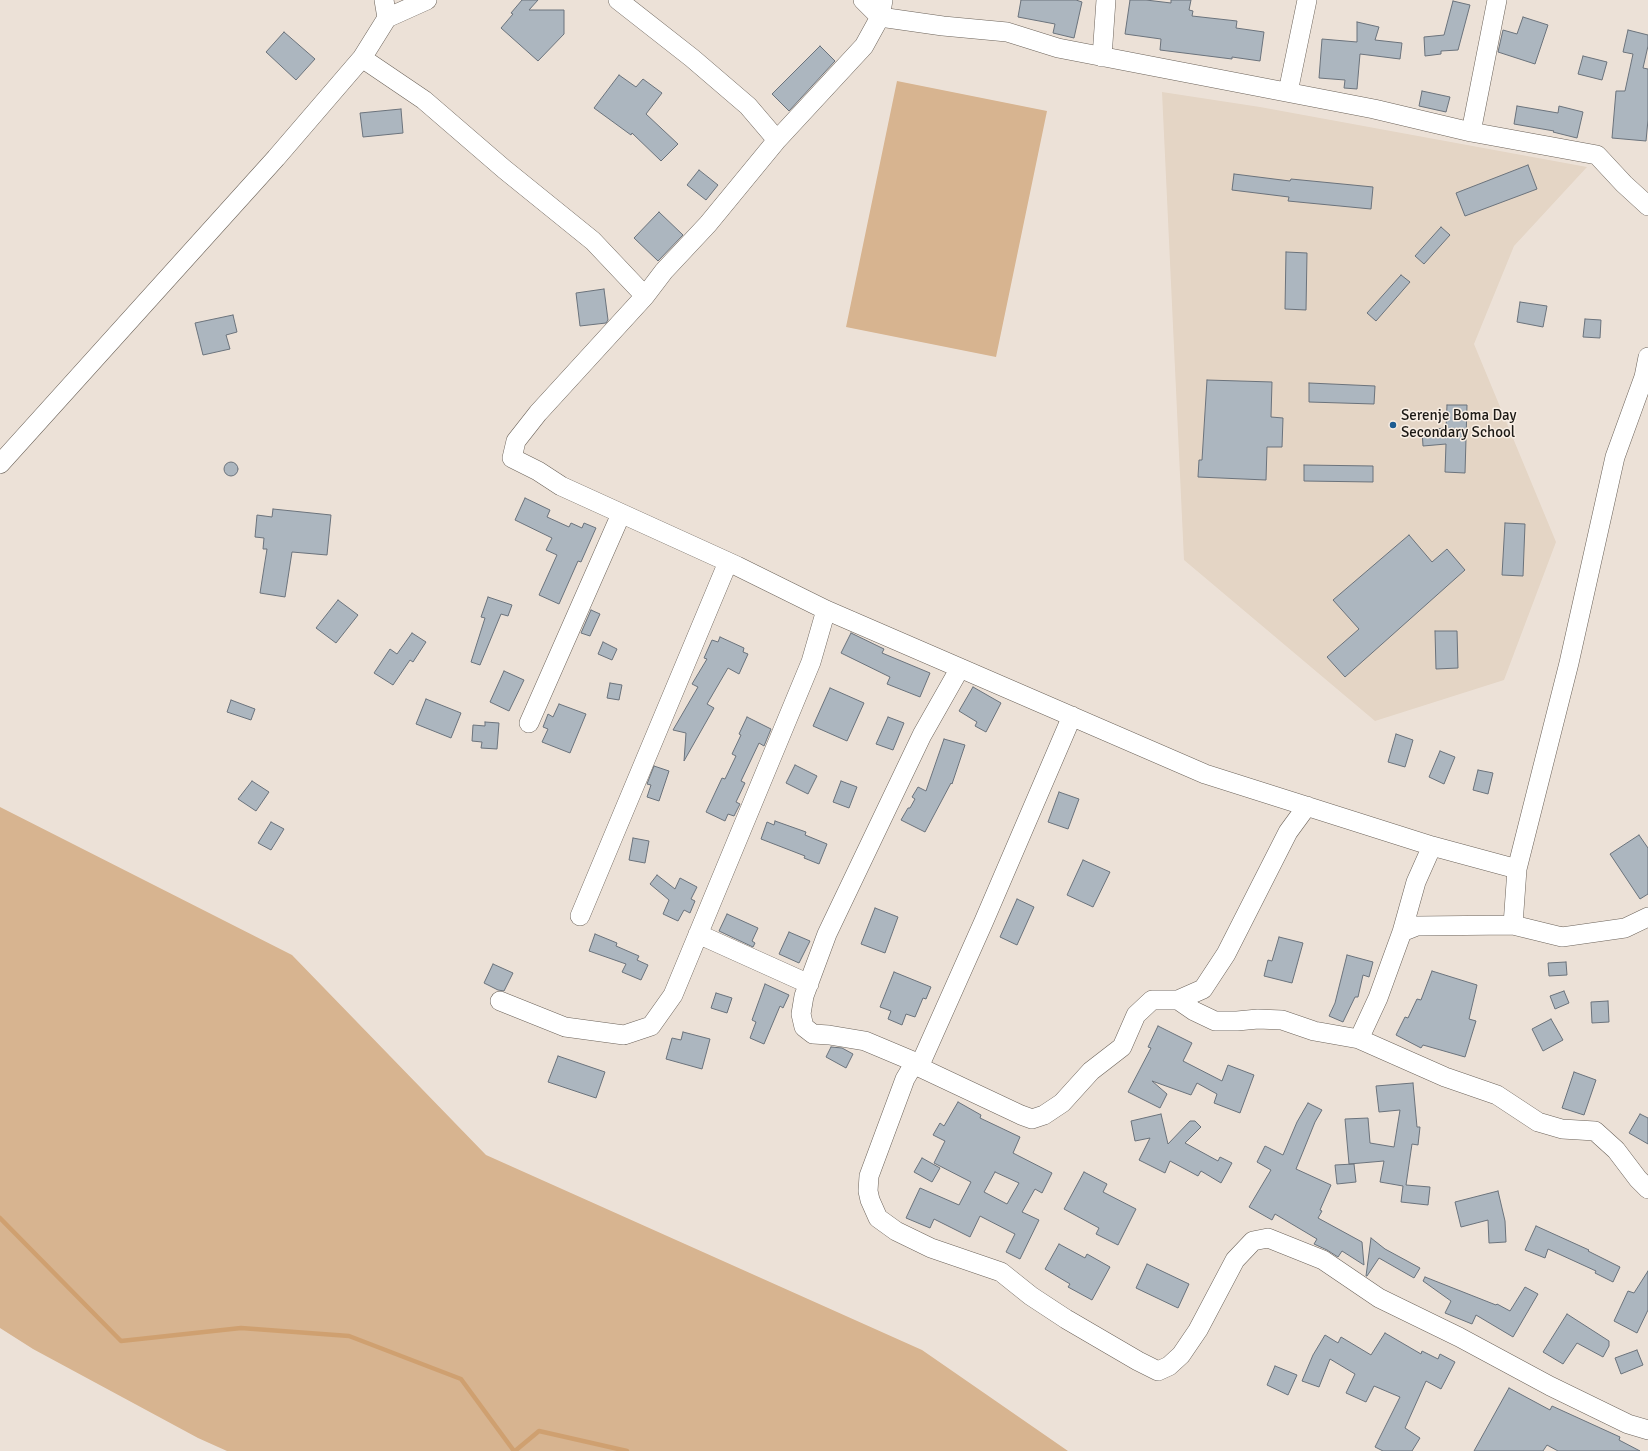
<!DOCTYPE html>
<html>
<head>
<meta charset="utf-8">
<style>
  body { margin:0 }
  canvas { display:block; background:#ece1d7 }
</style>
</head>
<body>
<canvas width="1648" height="1451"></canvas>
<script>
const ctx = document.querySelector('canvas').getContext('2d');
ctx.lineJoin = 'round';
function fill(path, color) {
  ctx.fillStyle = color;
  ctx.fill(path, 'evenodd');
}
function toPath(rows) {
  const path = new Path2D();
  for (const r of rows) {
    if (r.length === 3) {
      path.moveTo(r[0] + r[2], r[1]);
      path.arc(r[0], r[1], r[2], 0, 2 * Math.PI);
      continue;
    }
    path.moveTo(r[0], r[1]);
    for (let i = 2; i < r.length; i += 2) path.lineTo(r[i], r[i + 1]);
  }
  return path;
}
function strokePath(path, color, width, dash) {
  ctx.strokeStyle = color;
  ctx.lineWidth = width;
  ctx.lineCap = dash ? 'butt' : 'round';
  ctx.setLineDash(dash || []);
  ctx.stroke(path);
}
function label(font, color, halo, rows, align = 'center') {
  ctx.font = font + ' Signika,sans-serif';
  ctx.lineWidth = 3;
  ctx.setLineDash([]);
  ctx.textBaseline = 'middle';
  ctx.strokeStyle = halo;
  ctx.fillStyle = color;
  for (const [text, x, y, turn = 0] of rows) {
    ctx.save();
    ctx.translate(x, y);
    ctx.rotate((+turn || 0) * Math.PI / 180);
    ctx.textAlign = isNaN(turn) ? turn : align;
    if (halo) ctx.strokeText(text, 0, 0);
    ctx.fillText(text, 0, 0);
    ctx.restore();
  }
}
fill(toPath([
  [1162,92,1260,107,1587,167,1514,246,1474,344,1556,542,1504,680,1375,721,1184,560]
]), '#e4d5c5');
fill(toPath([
  [897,81,1047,111,996,357,846,327],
  [0,807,292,955,486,1155,922,1350,1068,1451,227,1451,198,1438,33,1349,0,1328]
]), '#d7b490');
strokePath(toPath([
  [0,1218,121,1341,241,1328,349,1336,461,1379,514,1451],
  [515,1451,539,1431,627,1451]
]), '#cfa070', 4.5);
const building = toPath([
  [522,0,538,0,529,10,564,10,564,34,538,61,501,28,513,14,511,13,522,0],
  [1021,0,1076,0,1082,2,1074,38,1053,33,1055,24,1018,17,1021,0],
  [1130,0,1146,0,1171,3,1171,0,1191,0,1189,10,1193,11,1192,16,1237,21,1236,28,1264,32,1260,61,1232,57,1232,59,1160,50,1161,39,1125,34,1130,0],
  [1453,1,1470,5,1458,50,1441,51,1441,54,1425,56,1424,37,1444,35,1453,1],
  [1523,17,1548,25,1535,64,1498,52,1503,30,1517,34,1523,17],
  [1357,22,1379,27,1375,40,1402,43,1400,59,1360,54,1357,89,1344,88,1345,80,1319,78,1322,39,1357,42,1357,22],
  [1628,30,1648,35,1648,46,1643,68,1648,69,1648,120,1646,141,1612,138,1616,91,1625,91,1633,54,1623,52,1628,30],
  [284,32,315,59,296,80,266,52,284,32],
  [820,46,835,61,789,111,772,94,820,46],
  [1583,56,1607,62,1602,80,1578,74,1583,56],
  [619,75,636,87,643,79,662,93,646,114,678,144,661,161,632,133,631,135,594,108,619,75],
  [1422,91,1450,97,1446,112,1419,106,1422,91],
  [1517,106,1558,113,1559,106,1583,112,1577,138,1553,132,1554,131,1514,124,1517,106],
  [401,109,403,133,363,137,360,113,401,109],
  [1528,165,1537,189,1465,216,1456,193,1528,165],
  [699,170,718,185,706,200,687,185,699,170],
  [1234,174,1290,181,1291,179,1373,187,1371,209,1288,201,1289,197,1232,190,1234,174],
  [659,212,683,235,658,261,634,238,659,212],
  [1441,227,1450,235,1424,264,1415,256,1441,227],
  [1286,252,1307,253,1306,310,1285,309,1286,252],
  [1401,275,1410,282,1376,321,1367,313,1401,275],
  [604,289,608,320,606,323,580,326,576,293,604,289],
  [1520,302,1547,306,1543,327,1517,322,1520,302],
  [233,315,237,332,226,335,230,349,203,355,195,323,233,315],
  [1585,319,1601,320,1600,338,1583,337,1585,319],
  [1207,380,1272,382,1271,417,1283,418,1282,447,1267,447,1266,480,1198,477,1199,460,1202,460,1207,380],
  [1309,383,1375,386,1374,404,1309,402,1309,383],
  [1447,405,1467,405,1465,473,1445,472,1446,444,1423,446,1422,430,1446,428,1447,405],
  [231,469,7],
  [1304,465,1373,466,1373,482,1304,481,1304,465],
  [525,498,550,510,547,517,569,527,571,523,582,528,584,523,596,528,581,562,578,561,559,604,539,595,557,555,546,550,552,538,515,520,525,498],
  [273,509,331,515,327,555,292,552,285,597,260,593,267,549,263,549,264,538,255,537,257,515,272,517,273,509],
  [1505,523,1525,524,1523,576,1502,575,1505,523],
  [1409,535,1432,562,1447,549,1465,570,1345,677,1327,657,1359,629,1333,600,1409,535],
  [488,597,512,605,508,616,501,614,480,665,471,662,485,618,481,617,488,597],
  [338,600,358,615,336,643,316,628,338,600],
  [591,610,600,614,590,636,581,633,591,610],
  [1435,631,1457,631,1458,668,1436,669,1435,631],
  [412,633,426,642,413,662,410,660,393,685,374,673,390,649,397,654,412,633],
  [851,633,884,649,882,653,930,673,920,697,887,684,890,677,841,653,851,633],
  [720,637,744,648,743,652,748,654,739,674,728,668,707,704,714,708,684,761,686,733,673,730,698,687,692,684,707,659,704,658,712,640,718,642,720,637],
  [603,642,617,649,612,660,598,654,603,642],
  [504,671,524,680,509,711,490,702,504,671],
  [610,683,622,685,619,700,607,698,610,683],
  [973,687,1001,703,986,732,975,726,977,722,959,711,973,687],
  [830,688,864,703,847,741,813,726,830,688],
  [426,699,461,713,451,738,416,724,426,699],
  [231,700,255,709,251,720,227,712,231,700],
  [559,704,586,714,570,753,542,742,548,729,543,727,548,714,553,717,559,704],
  [747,717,771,729,764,746,759,743,741,781,745,783,736,802,740,804,734,816,728,814,725,821,706,812,722,778,725,779,736,756,732,754,741,735,739,734,747,717],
  [888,717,904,723,893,750,876,744,888,717],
  [485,722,499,723,497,749,481,748,482,742,472,741,473,725,485,726,485,722],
  [1396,734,1413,740,1405,767,1388,762,1396,734],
  [944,739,965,745,952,784,951,783,925,832,901,820,908,808,910,808,915,799,912,797,918,787,926,791,944,739],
  [1440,751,1455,757,1444,784,1429,777,1440,751],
  [795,765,817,776,808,794,786,783,795,765],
  [654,766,669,771,659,801,647,797,651,785,647,784,654,766],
  [1478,770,1493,773,1488,794,1473,790,1478,770],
  [252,781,269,792,256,811,238,799,252,781],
  [841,781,857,787,849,808,833,802,841,781],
  [1059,792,1079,799,1068,829,1048,822,1059,792],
  [775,821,806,832,805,835,827,844,819,864,804,858,805,856,761,839,767,822,774,825,775,821],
  [271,822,284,829,271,850,258,843,271,822],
  [1639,835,1648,848,1648,894,1640,899,1610,854,1639,835],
  [633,838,649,841,645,863,629,860,633,838],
  [1083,860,1110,872,1093,907,1067,895,1083,860],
  [657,875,675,889,680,878,697,887,691,899,695,901,690,913,684,910,678,921,663,914,669,900,650,884,657,875],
  [1017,899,1034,907,1017,945,1000,937,1017,899],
  [875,908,898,917,885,953,861,944,875,908],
  [727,914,758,928,752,941,755,943,753,947,719,931,727,914],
  [789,932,810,941,799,963,779,954,789,932],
  [595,934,617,943,616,946,639,956,637,960,648,965,641,980,622,972,626,964,589,951,595,934],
  [1279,937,1303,943,1292,983,1264,976,1268,960,1272,961,1279,937],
  [1347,955,1373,962,1369,977,1363,975,1358,997,1355,997,1343,1022,1329,1016,1335,1003,1347,955],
  [1566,962,1567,975,1549,976,1548,963,1566,962],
  [493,964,513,973,504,991,498,990,484,983,493,964],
  [1432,971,1477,985,1469,1019,1476,1021,1465,1057,1423,1045,1421,1048,1396,1035,1405,1017,1408,1018,1417,999,1421,1000,1432,971],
  [894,972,931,987,926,999,923,998,915,1017,906,1014,902,1025,888,1019,891,1011,880,1007,894,972],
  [765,984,789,995,783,1008,780,1006,764,1044,750,1038,756,1022,752,1020,765,984],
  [1564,991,1569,1003,1555,1009,1550,996,1564,991],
  [716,993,732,998,727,1013,711,1008,716,993],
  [1608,1001,1609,1022,1592,1023,1591,1002,1608,1001],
  [1551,1019,1563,1040,1543,1051,1532,1029,1551,1019],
  [1158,1026,1192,1043,1183,1061,1222,1081,1228,1065,1254,1075,1240,1113,1214,1103,1217,1094,1197,1083,1191,1095,1152,1081,1167,1094,1160,1108,1128,1092,1151,1048,1148,1047,1158,1026],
  [683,1032,710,1039,702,1069,666,1059,672,1038,681,1040,683,1032],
  [831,1047,842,1048,853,1054,846,1068,826,1057,831,1047],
  [558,1056,605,1072,596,1098,548,1082,558,1056],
  [1574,1072,1596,1080,1584,1115,1562,1108,1574,1072],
  [1413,1083,1417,1127,1420,1127,1418,1145,1412,1144,1406,1185,1430,1187,1428,1205,1401,1202,1403,1186,1380,1182,1384,1161,1349,1164,1345,1119,1368,1118,1370,1143,1394,1147,1400,1110,1379,1112,1376,1086,1413,1083],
  [958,1102,981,1115,980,1118,1020,1137,1013,1153,1052,1173,1042,1193,1035,1189,1022,1212,1039,1220,1020,1259,1006,1252,1015,1234,980,1216,970,1237,934,1219,930,1228,906,1218,920,1188,959,1205,971,1182,934,1163,945,1141,933,1135,940,1123,944,1126,958,1102],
  [995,1172,1019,1183,1007,1204,984,1192,995,1172],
  [1308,1103,1322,1110,1315,1122,1296,1169,1331,1185,1320,1210,1322,1211,1318,1218,1362,1242,1364,1265,1342,1251,1338,1257,1327,1250,1314,1244,1317,1239,1275,1214,1272,1220,1249,1207,1271,1170,1257,1162,1265,1146,1283,1155,1297,1122,1308,1103],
  [1161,1114,1168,1144,1190,1121,1195,1121,1201,1127,1185,1143,1218,1161,1220,1157,1232,1163,1221,1183,1201,1171,1198,1176,1170,1161,1165,1173,1139,1160,1150,1138,1135,1141,1131,1121,1161,1114],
  [1640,1114,1648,1118,1648,1144,1629,1133,1640,1114],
  [922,1158,940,1168,932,1182,914,1172,922,1158],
  [1354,1164,1356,1182,1337,1184,1335,1165,1354,1164],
  [1084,1172,1107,1184,1103,1192,1136,1209,1118,1245,1096,1234,1099,1228,1064,1209,1084,1172],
  [1498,1191,1505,1221,1506,1242,1489,1243,1488,1220,1461,1227,1455,1202,1498,1191],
  [1536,1226,1589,1250,1588,1251,1620,1267,1613,1282,1595,1273,1596,1271,1548,1249,1545,1258,1525,1250,1536,1226],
  [1371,1238,1385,1249,1420,1268,1414,1278,1379,1258,1367,1276,1366,1276,1371,1238],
  [1059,1244,1085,1258,1087,1254,1110,1267,1092,1300,1068,1287,1070,1284,1045,1269,1059,1244],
  [1147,1264,1189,1284,1178,1308,1136,1288,1147,1264],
  [1648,1271,1648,1310,1637,1333,1614,1321,1628,1291,1634,1293,1648,1271],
  [1425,1277,1496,1305,1497,1304,1510,1311,1525,1287,1538,1294,1513,1337,1476,1315,1472,1324,1445,1313,1451,1301,1423,1281,1425,1277],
  [1567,1314,1609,1341,1609,1346,1603,1357,1577,1343,1563,1364,1543,1352,1567,1314],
  [1385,1333,1421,1354,1422,1351,1438,1359,1440,1354,1455,1362,1441,1389,1426,1381,1405,1428,1420,1438,1412,1451,1383,1451,1375,1447,1400,1397,1374,1386,1366,1402,1346,1393,1355,1374,1330,1359,1319,1387,1302,1381,1313,1355,1325,1335,1338,1343,1341,1337,1371,1355,1385,1333],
  [1637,1350,1643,1365,1621,1374,1615,1358,1637,1350],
  [1275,1366,1297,1375,1288,1395,1267,1385,1275,1366],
  [1509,1388,1550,1410,1552,1406,1620,1437,1619,1440,1640,1451,1558,1451,1547,1445,1543,1451,1474,1451,1509,1388]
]);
fill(building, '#acb6bf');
strokePath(building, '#6b737c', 1);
const minor = toPath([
  [618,0,692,58,748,106,777,140],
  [863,0,880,17,943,26,1007,32,1058,48,1374,109,1471,132,1597,155,1624,184,1648,206],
  [883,0,880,17,864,46,777,140,708,224,664,271,645,296,538,413,516,441,512,458,538,471,561,486,737,566,826,610,1205,774,1432,846,1517,869],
  [387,18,427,0],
  [1102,57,1106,0],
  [362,58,424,100,504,169,593,241,645,296],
  [1288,92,1307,0],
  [1471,132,1497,0],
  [0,464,276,158,362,58,387,18,384,0],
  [960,668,922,735,827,934,804,996,801,1014,804,1027,813,1034,829,1035,865,1041,915,1062,919,1067,1021,1115,1032,1119,1044,1115,1062,1103,1091,1071,1122,1047,1136,1015,1152,1000,1178,1000,1203,989,1226,954,1288,832,1307,806],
  [529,723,621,514],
  [580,916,728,562],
  [1513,925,1517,869,1569,663,1615,457,1644,377,1648,357],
  [1402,932,1416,882,1432,846],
  [698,934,809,984],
  [1178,1000,1194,1011,1215,1021,1237,1021,1258,1019,1282,1020,1314,1031,1359,1039,1445,1077,1497,1095,1538,1122,1562,1129,1595,1131,1616,1150,1638,1179,1648,1189],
  [500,1001,565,1027,624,1035,651,1026,673,995,811,662,826,610],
  [1359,1039,1378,998,1402,932,1417,926,1513,925,1562,937,1625,928,1648,917],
  [915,1062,905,1079,869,1176,868,1191,870,1200,878,1218,896,1231,931,1248,1001,1272,1031,1296,1066,1319,1138,1361,1158,1371,1169,1366,1181,1355,1198,1330,1235,1260,1253,1241,1268,1238,1323,1260,1379,1298,1459,1337,1550,1386,1628,1424,1648,1430],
  [919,1067,984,921,1072,716]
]);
strokePath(minor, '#6c635a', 20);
strokePath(minor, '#fff', 19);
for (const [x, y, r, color] of [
  [1393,425,4,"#1b5b91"]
]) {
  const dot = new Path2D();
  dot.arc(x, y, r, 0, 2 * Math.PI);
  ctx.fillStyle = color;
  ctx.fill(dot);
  strokePath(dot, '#f9efe5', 1.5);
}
label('15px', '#1d1a16', '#f9efe5', [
  ["Serenje Boma Day",1401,416],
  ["Secondary School",1401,433]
], 'left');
</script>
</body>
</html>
